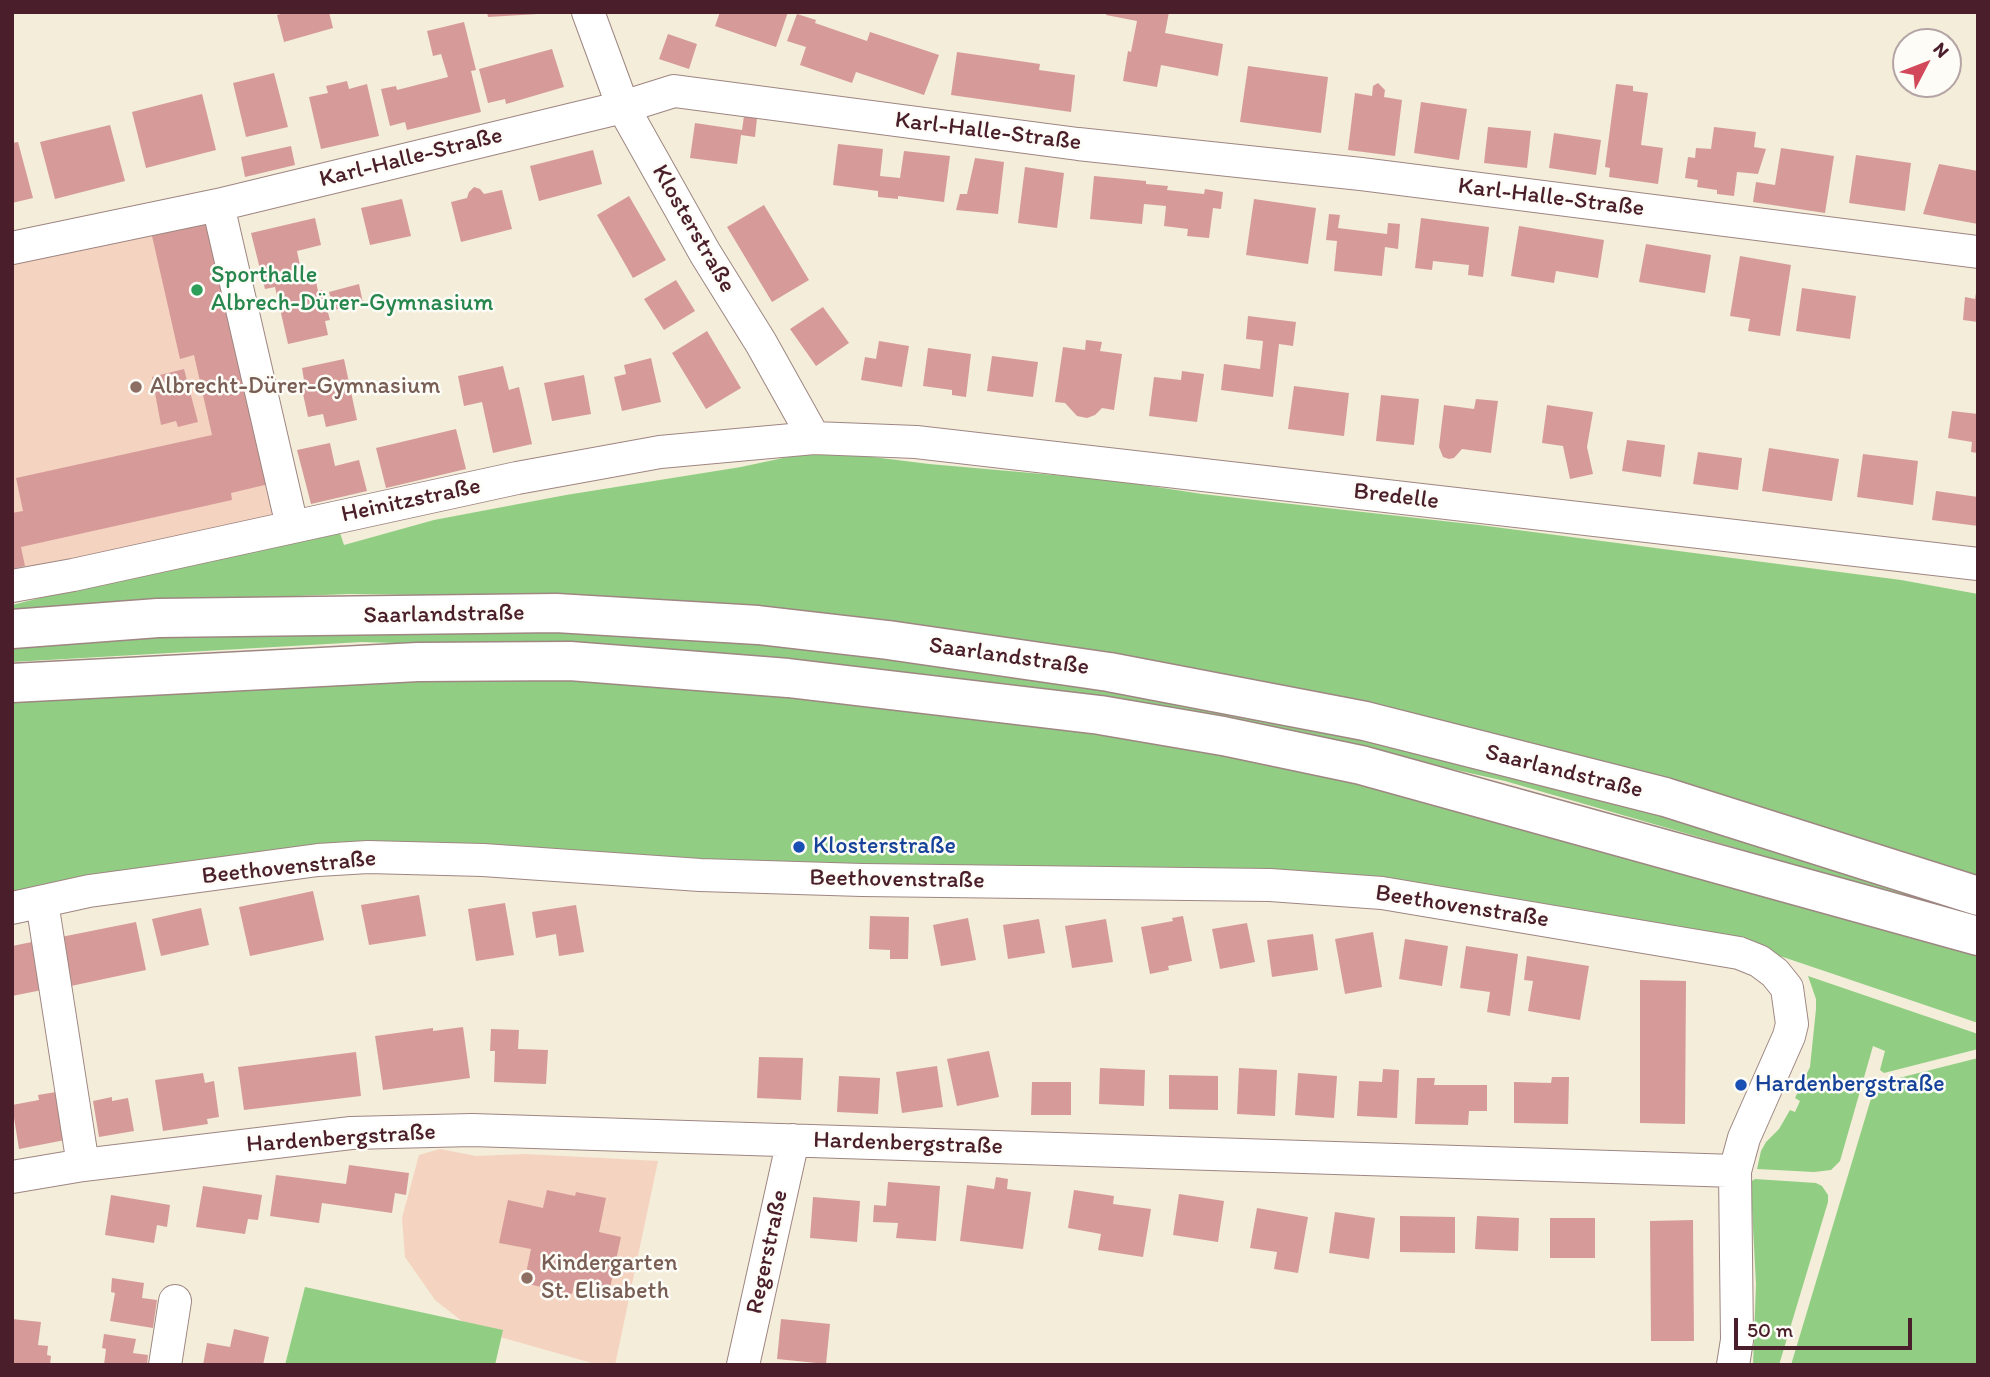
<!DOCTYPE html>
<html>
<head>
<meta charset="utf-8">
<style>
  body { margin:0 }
  #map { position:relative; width:1990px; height:1377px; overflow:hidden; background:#f3edd9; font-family:Itim,sans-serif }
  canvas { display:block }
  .frame { position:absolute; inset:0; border:14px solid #4a1f2b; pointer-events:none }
  .north { position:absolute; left:1892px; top:28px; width:70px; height:70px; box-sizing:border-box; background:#fdfcf7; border:2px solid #b5a4a5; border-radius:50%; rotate:48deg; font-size:19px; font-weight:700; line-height:28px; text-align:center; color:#4a1f2b }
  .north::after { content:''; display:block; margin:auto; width:24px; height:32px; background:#d1495b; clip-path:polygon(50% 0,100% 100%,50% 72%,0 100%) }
  .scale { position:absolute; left:1734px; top:1318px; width:178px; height:32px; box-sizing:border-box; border:4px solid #4a1f2b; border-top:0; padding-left:9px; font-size:21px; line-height:24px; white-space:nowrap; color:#4a1f2b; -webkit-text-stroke:5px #fdfcf7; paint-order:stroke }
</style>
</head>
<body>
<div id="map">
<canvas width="1990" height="1377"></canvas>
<div class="frame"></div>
<div class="north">N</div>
<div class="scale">50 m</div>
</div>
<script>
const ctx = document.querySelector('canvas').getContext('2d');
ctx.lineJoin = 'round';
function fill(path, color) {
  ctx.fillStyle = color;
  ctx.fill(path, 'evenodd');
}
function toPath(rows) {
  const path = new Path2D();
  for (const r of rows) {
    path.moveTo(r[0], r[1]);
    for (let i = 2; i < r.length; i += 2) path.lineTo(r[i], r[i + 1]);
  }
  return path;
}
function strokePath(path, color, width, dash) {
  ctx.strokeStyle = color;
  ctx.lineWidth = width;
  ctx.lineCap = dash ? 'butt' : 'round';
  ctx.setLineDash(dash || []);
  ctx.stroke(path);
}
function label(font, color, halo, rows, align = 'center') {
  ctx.font = font + ' Itim,sans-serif';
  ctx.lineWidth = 5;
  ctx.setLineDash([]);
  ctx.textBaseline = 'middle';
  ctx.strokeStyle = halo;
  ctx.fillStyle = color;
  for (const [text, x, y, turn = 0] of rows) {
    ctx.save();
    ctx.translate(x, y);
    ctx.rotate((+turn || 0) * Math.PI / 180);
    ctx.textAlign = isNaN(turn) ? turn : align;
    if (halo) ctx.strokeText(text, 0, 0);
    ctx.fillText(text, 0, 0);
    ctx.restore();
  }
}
fill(toPath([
  [218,205,292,526,12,584,12,248],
  [440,1149,476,1156,525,1154,658,1161,615,1365,599,1365,472,1329,435,1300,405,1257,402,1218,419,1155]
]), '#f5d3c1');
fill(toPath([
  [797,455,857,455,929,464,1111,480,1202,494,1479,525,1901,580,1978,594,1978,880,1085,651,1013,639,928,627,580,597,349,594,219,599,12,612,12,605,68,591,339,530,344,545,434,520,566,495,741,467],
  [572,628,872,650,1225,705,1571,787,1978,908,1978,918,1505,781,1256,725,1009,684,595,649,362,642,12,662,12,645,162,635],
  [419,670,719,682,1220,746,1978,949,1978,1023,1783,957,1378,886,700,862,480,846,12,893,12,688],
  [1808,976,1978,1034,1978,1049,1884,1073,1880,1070,1885,1051,1873,1046,1840,1161,1831,1170,1814,1172,1757,1169,1761,1151,1766,1142,1779,1129,1790,1110,1795,1112,1800,1101,1795,1098,1810,1067,1816,1009,1816,999],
  [1978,1058,1978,1365,1791,1365,1873,1092,1887,1081],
  [1755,1179,1816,1183,1822,1186,1828,1195,1828,1202,1779,1365,1753,1365,1756,1284,1752,1209,1748,1208,1747,1184],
  [305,1287,503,1330,495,1365,285,1365]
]), '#91ce83');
fill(toPath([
  [287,12,329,12,333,28,284,42,277,15],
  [487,12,538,12,538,14,488,17],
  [720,12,788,12,776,47,715,26],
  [1107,12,1169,12,1165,33,1223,44,1218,76,1161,65,1157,87,1123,81,1128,51,1131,52,1137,21,1106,15],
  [797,14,816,20,815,23,867,41,870,32,939,55,924,95,856,72,852,83,800,65,806,47,787,41],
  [464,22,476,70,471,71,481,112,407,130,405,122,390,126,381,89,396,86,397,90,448,77,441,54,433,56,427,31],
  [668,34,697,44,689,69,659,59],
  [552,49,564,87,506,104,505,99,488,103,479,69],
  [957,52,1040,64,1039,70,1075,75,1071,112,951,95],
  [1248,66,1328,77,1321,133,1240,122],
  [274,73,288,127,246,137,233,83],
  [347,81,349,89,367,84,379,136,321,149,309,97,328,93,326,86],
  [1378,83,1385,90,1384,97,1402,100,1395,156,1348,150,1355,93,1372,96,1373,86],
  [1616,84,1633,86,1633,91,1648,93,1641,145,1663,148,1658,184,1609,177,1610,168,1605,167],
  [202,94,216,150,146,168,132,112],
  [1421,102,1467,109,1459,160,1414,153],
  [744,116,757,118,755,137,741,135,737,164,690,158,695,123,742,130],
  [110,125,125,181,55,199,40,142],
  [1488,127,1531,131,1527,168,1484,163],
  [1714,127,1756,132,1754,147,1766,149,1758,174,1737,172,1734,196,1717,194,1717,190,1697,187,1698,180,1685,178,1688,157,1695,158,1696,148,1711,149],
  [1554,133,1601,140,1596,175,1549,168],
  [18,142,33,198,12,203,12,143],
  [838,144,883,149,880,176,900,178,904,151,950,156,944,202,898,196,898,199,878,197,878,191,833,185],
  [291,146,295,165,245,177,241,157],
  [1781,148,1834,156,1825,213,1753,202,1756,182,1775,185],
  [593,150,602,184,539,201,530,166],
  [1856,155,1911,163,1905,211,1849,203],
  [975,158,1004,162,998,214,956,210,960,194,967,194],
  [1939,164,1978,171,1978,224,1923,214],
  [1025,167,1064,173,1057,228,1018,223],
  [1094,176,1146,181,1146,184,1168,186,1167,190,1204,194,1205,189,1223,192,1221,209,1213,208,1209,238,1187,236,1188,229,1164,226,1166,206,1144,204,1142,224,1090,219],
  [474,187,480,189,484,194,502,190,512,229,461,242,451,202,467,198,469,192],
  [629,196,666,260,633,278,597,215],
  [402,199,411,236,370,245,361,208],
  [1254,199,1316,208,1308,264,1246,255],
  [764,205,809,280,772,302,727,227],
  [1329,214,1340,215,1338,228,1387,234,1388,223,1400,224,1398,249,1385,247,1382,276,1334,271,1337,241,1326,240],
  [315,218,321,245,297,251,303,280,315,277,318,291,322,290,330,320,325,321,328,335,288,344,275,287,265,289,251,233],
  [1421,218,1489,227,1483,277,1468,275,1469,265,1433,261,1432,270,1415,268],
  [212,222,273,483,231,493,232,500,21,547,25,566,12,569,12,513,23,511,16,478,212,435,194,355,180,359,152,236],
  [1519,226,1604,240,1598,278,1556,271,1554,283,1511,276],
  [1646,244,1711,255,1705,293,1639,282],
  [1740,256,1791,265,1780,336,1748,331,1750,319,1730,316],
  [676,280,695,311,664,330,644,299],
  [359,284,363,303,334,310,329,292],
  [1802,288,1856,296,1850,339,1796,331],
  [1976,293,1978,322,1963,320,1965,297,1975,299],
  [823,307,849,343,816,366,790,329],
  [1248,316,1296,322,1293,346,1279,344,1273,397,1221,390,1224,364,1260,369,1263,341,1246,339],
  [707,331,741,388,706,409,672,353],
  [1086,340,1102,342,1100,351,1122,354,1114,410,1102,408,1095,415,1087,418,1077,416,1065,403,1055,402,1063,347,1085,350],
  [879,341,909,346,902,387,861,380,865,357,876,359],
  [928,348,971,354,966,397,952,395,952,390,923,386],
  [992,356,1038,362,1033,397,987,391],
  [651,358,661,402,622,411,614,377,626,374,624,365],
  [344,359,357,420,326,427,323,414,308,417,300,380,304,380,302,368],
  [503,366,509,390,519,387,532,444,493,453,482,402,464,406,458,376],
  [184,369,198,422,178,427,176,421,161,425,152,377],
  [1182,371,1204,374,1197,422,1149,416,1154,377,1181,380],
  [584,375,591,414,552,421,544,383],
  [1294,386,1349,393,1344,436,1288,429],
  [1381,395,1419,399,1414,445,1376,441],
  [1476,399,1498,401,1491,453,1462,449,1454,458,1449,459,1443,457,1439,447,1444,405,1474,409],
  [1547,405,1593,412,1587,447,1593,474,1570,479,1563,446,1542,443],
  [1952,411,1978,414,1978,453,1971,452,1972,442,1948,438],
  [456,429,466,469,386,488,376,448],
  [1627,440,1665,445,1661,477,1622,471],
  [330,443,335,466,359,460,367,491,311,504,297,450],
  [1769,448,1839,459,1832,501,1762,491],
  [1698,452,1742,458,1738,490,1693,484],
  [1863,454,1918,461,1913,505,1857,497],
  [1936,491,1978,497,1978,526,1932,520],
  [313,891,324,940,250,956,239,907],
  [419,895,426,936,369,945,361,905],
  [505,903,514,955,476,961,468,909],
  [576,905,584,952,559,956,556,934,536,938,532,912],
  [201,908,209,945,161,956,152,919],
  [870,916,909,917,908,959,890,959,890,950,869,949],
  [1183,916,1192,961,1168,966,1169,970,1150,974,1141,927,1173,921,1172,918],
  [968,918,976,960,941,966,933,925],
  [1039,919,1045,953,1008,959,1003,925],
  [1106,919,1113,962,1072,968,1065,926],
  [136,922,146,970,71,986,61,937],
  [1247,923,1255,962,1220,969,1212,929],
  [1373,932,1382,987,1345,994,1335,939],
  [1313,934,1318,970,1272,977,1267,940],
  [1405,939,1448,946,1442,986,1399,979],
  [32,942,42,990,12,996,12,946],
  [1466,946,1518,954,1510,1016,1487,1012,1490,992,1460,988],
  [1527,956,1589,966,1580,1020,1528,1011,1533,981,1524,980],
  [1640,980,1686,981,1685,1124,1640,1123],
  [463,1027,470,1078,383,1090,375,1036,433,1028,433,1031],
  [491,1029,519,1030,518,1049,548,1050,546,1084,494,1082,495,1051,490,1051],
  [989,1051,999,1097,957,1106,947,1059],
  [356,1052,361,1096,244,1110,238,1067],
  [759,1057,803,1058,801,1100,757,1098],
  [937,1066,943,1107,902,1113,896,1072],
  [1100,1068,1145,1070,1144,1106,1099,1104],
  [1239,1068,1277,1070,1275,1116,1237,1114],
  [1383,1069,1399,1070,1397,1118,1357,1116,1359,1081,1382,1082],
  [203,1073,205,1083,214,1081,219,1117,207,1119,208,1124,163,1131,155,1080],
  [1298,1073,1337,1076,1334,1118,1295,1115],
  [1169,1075,1218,1076,1218,1110,1169,1109],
  [839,1076,880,1078,878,1114,837,1112],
  [1552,1077,1569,1077,1568,1124,1514,1123,1514,1082,1551,1083],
  [1417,1078,1435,1078,1434,1085,1487,1085,1487,1111,1469,1111,1468,1125,1415,1124],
  [1032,1082,1071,1082,1071,1115,1031,1115],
  [56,1092,65,1140,19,1149,12,1105,39,1100,38,1095],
  [112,1097,112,1101,128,1098,134,1131,99,1137,93,1101],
  [349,1165,409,1173,406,1195,395,1193,392,1213,322,1203,319,1223,270,1216,276,1175,346,1184],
  [996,1177,1008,1179,1007,1189,1031,1192,1023,1249,960,1241,967,1185,994,1189],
  [888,1182,940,1186,936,1241,896,1238,898,1223,873,1222,874,1205,886,1206],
  [203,1186,262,1195,258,1220,248,1219,245,1234,196,1227],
  [547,1190,575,1196,576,1192,606,1198,599,1232,621,1237,610,1288,575,1280,572,1294,524,1283,531,1249,499,1243,508,1200,543,1208],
  [1074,1190,1114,1196,1113,1204,1151,1209,1143,1257,1098,1250,1101,1234,1068,1228],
  [1179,1194,1224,1201,1218,1242,1173,1235],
  [111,1195,170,1205,167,1227,157,1225,154,1243,105,1235],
  [813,1197,860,1201,857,1242,810,1238],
  [1257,1208,1308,1217,1298,1273,1274,1269,1277,1252,1250,1248],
  [1335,1212,1375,1218,1369,1259,1329,1253],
  [1400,1216,1455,1217,1455,1253,1400,1252],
  [1477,1216,1519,1218,1518,1251,1475,1249],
  [1550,1218,1595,1218,1595,1258,1550,1258],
  [1693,1220,1694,1341,1651,1341,1650,1221],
  [112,1278,144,1283,142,1298,157,1300,153,1328,110,1321,115,1293,111,1292],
  [12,1319,41,1322,38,1345,48,1346,47,1355,51,1356,50,1365,12,1365],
  [781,1319,830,1324,826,1364,777,1359],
  [234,1329,269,1337,263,1365,203,1365,207,1343,230,1347],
  [104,1334,136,1339,133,1353,148,1355,147,1365,104,1365,106,1349,102,1348]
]), '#d69b99');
const minor = toPath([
  [588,12,623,107,705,253,761,343,814,438],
  [218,205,292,526],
  [12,248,218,205,623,107,674,91,1078,144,1361,174,1978,252],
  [12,586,73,575,517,478,660,452,814,438,916,442,1978,564],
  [42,902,83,1165],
  [12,908,89,891,318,860,368,857,483,860,700,875,862,880,1270,885,1382,893,1739,953,1759,961,1775,973,1787,988,1792,1024,1789,1036,1744,1138,1735,1171,1737,1340,1733,1365],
  [12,1177,83,1165,351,1133,472,1130,1735,1171],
  [165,1365,175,1301],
  [743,1365,793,1140]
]);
const highway = toPath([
  [12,629,158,618,556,613,758,625,888,640,1109,672,1365,721,1665,797,1978,896],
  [12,683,418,662,570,661,788,678,1100,715,1223,736,1361,765,1978,936]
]);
strokePath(minor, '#9e8682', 34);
strokePath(highway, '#9e8682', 41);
strokePath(minor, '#fff', 32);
strokePath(highway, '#fff', 38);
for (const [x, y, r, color] of [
  [197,290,7,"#2e9e5b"],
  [136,387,7,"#8d6e63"],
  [799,847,7,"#1a4fb4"],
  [1741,1085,7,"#1a4fb4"],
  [527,1278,7,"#8d6e63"]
]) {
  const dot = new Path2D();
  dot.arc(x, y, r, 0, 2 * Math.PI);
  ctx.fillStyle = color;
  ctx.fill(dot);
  strokePath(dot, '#fdfcf7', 2.5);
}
label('24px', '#4a1f2b', '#fdfcf7', [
  ["Karl-Halle-Straße",988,132,7],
  ["Karl-Halle-Straße",411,158,-14],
  ["Karl-Halle-Straße",1551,198,7],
  ["Klosterstraße",693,229,60],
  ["Bredelle",1396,497,7],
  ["Heinitzstraße",411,501,-12],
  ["Saarlandstraße",444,615,-1],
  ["Saarlandstraße",1009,657,8],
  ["Saarlandstraße",1564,772,14],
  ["Beethovenstraße",289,868,-6],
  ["Beethovenstraße",897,880,1],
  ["Beethovenstraße",1462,907,9],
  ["Hardenbergstraße",341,1139,-4],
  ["Hardenbergstraße",908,1144,2],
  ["Regerstraße",768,1252,-78]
]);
label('24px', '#27864d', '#fdfcf7', [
  ["Sporthalle",211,276],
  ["Albrech-Dürer-Gymnasium",211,304]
], 'left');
label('24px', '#785e54', '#fdfcf7', [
  ["Albrecht-Dürer-Gymnasium",150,387],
  ["Kindergarten",541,1264],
  ["St. Elisabeth",541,1292]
], 'left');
label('24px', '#164399', '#fdfcf7', [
  ["Klosterstraße",813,847],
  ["Hardenbergstraße",1755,1085]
], 'left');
</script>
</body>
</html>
